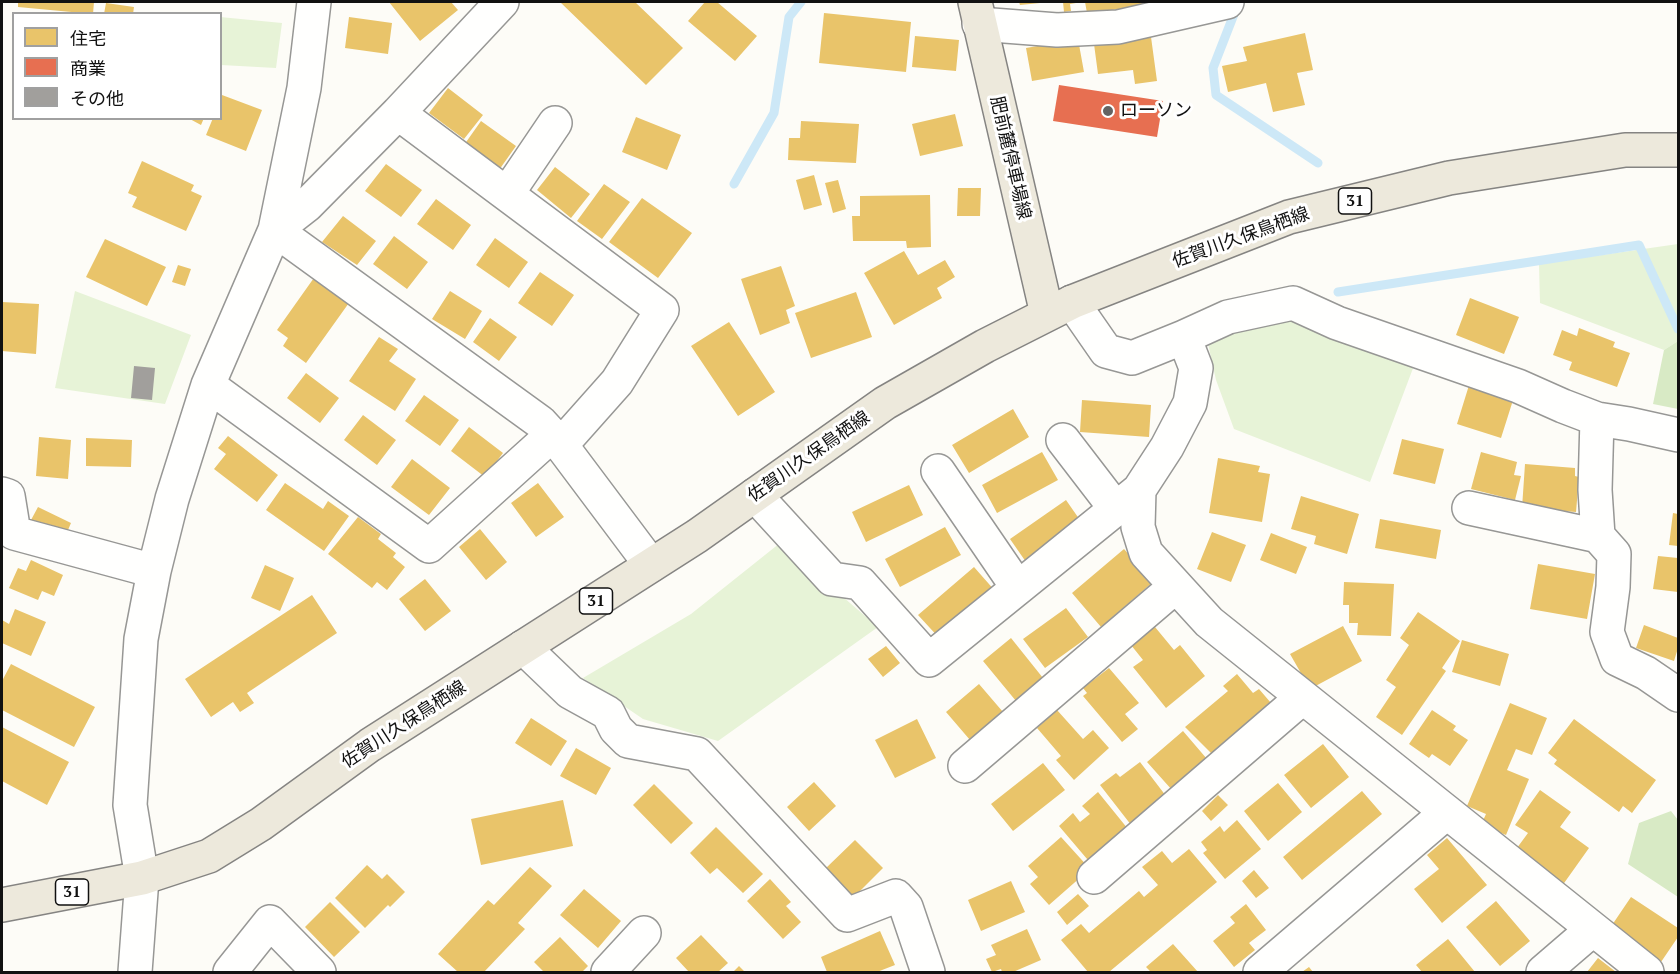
<!DOCTYPE html>
<html>
<head>
<meta charset="utf-8">
<style>
  body { margin:0 }
  #map { position:relative; width:1680px; height:974px; overflow:hidden; background:#fdfcf7; font-family:"PT Serif","Noto Sans JP",serif }
  canvas { display:block }
  .frame { position:absolute; inset:0; border:3px solid #111; pointer-events:none }
  .legend { position:absolute; left:12px; top:12px; width:210px; height:108px; box-sizing:border-box; background:#fff; border:2px solid #a0a0a0; margin:0; padding:8px 10px; list-style:none; font-size:18px; color:#111 }
  .legend li { display:flex; align-items:center; gap:12px; height:30px }
  .legend b { width:30px; border:2px solid #a0a0a0 }
</style>
</head>
<body>
<div id="map">
<canvas width="1680" height="974"></canvas>
<div class="frame"></div>
<ul class="legend">
<li><b style="height:16px;background:#e9c46a"></b>住宅</li>
<li><b style="height:16px;background:#e76f51"></b>商業</li>
<li><b style="height:16px;background:#a19f9c"></b>その他</li>
</ul>
</div>
<script>
const ctx = document.querySelector('canvas').getContext('2d');
ctx.lineJoin = 'round';
function fill(path, color) {
  ctx.fillStyle = color;
  ctx.fill(path, 'evenodd');
}
function toPath(rows) {
  const path = new Path2D();
  for (const r of rows) {
    path.moveTo(r[0], r[1]);
    for (let i = 2; i < r.length; i += 2) path.lineTo(r[i], r[i + 1]);
  }
  return path;
}
function strokePath(path, color, width, dash) {
  ctx.strokeStyle = color;
  ctx.lineWidth = width;
  ctx.lineCap = dash ? 'butt' : 'round';
  ctx.setLineDash(dash || []);
  ctx.stroke(path);
}
function label(font, color, halo, rows, align = 'center') {
  ctx.font = font + ' "PT Serif","Noto Sans JP",serif';
  ctx.lineWidth = 6;
  ctx.setLineDash([]);
  ctx.textBaseline = 'middle';
  ctx.strokeStyle = halo;
  ctx.fillStyle = color;
  for (const [text, x, y, turn = 0] of rows) {
    ctx.save();
    ctx.translate(x, y);
    ctx.rotate((+turn || 0) * Math.PI / 180);
    ctx.textAlign = isNaN(turn) ? turn : align;
    if (halo) ctx.strokeText(text, 0, 0);
    ctx.fillText(text, 0, 0);
    ctx.restore();
  }
}
fill(toPath([
  [220,17,282,23,276,68,221,65],
  [1678,244,1678,341,1664,350,1540,303,1539,264],
  [75,291,191,335,165,404,55,388],
  [1296,311,1415,363,1370,482,1234,429,1216,380,1207,339],
  [780,543,878,627,718,741,643,719,583,678,691,614]
]), '#e7f3d7');
fill(toPath([
  [1678,341,1678,409,1653,404,1664,350],
  [1671,811,1678,820,1678,897,1628,864,1639,823]
]), '#d8eac5');
fill(toPath([
  [18,2,94,2,93,14,18,7],
  [389,2,451,2,458,10,420,41],
  [560,2,635,2,683,48,646,85],
  [705,2,717,2,757,36,735,61,688,21],
  [1019,2,1040,2,1040,3,1020,5],
  [1063,2,1076,2,1076,3,1070,4,1071,11,1064,12],
  [1085,2,1168,2,1168,3,1087,13],
  [106,3,134,7,133,14,104,14],
  [824,13,911,22,906,72,819,63],
  [349,17,392,23,388,54,345,48],
  [1305,33,1313,70,1297,73,1305,105,1273,112,1266,83,1228,92,1222,66,1247,61,1243,47],
  [915,36,959,40,956,71,912,67],
  [1151,37,1157,81,1135,84,1133,70,1098,74,1094,44],
  [1078,39,1084,72,1032,81,1026,48],
  [448,88,483,115,464,139,429,113],
  [222,95,262,110,246,151,206,135,213,118,220,118],
  [955,114,963,146,920,156,912,124],
  [636,117,681,135,667,170,622,152],
  [188,118,204,118,201,125],
  [481,121,516,146,499,170,464,145],
  [801,121,859,124,856,163,788,160,789,138,800,138],
  [142,161,194,185,191,191,202,196,186,231,132,207,137,197,128,193],
  [386,164,422,190,401,217,365,191],
  [555,167,590,194,571,218,537,190],
  [814,175,822,205,804,210,796,180],
  [838,180,846,209,833,213,825,183],
  [604,184,630,202,602,239,577,221],
  [958,188,981,188,980,216,957,216],
  [930,195,931,247,907,248,906,241,853,241,852,216,860,216,860,196],
  [642,198,692,233,658,278,609,242],
  [436,199,471,225,453,250,417,224],
  [343,216,376,241,357,265,322,242],
  [394,236,428,262,407,289,373,264],
  [495,238,528,262,509,288,476,265],
  [105,239,166,267,147,306,86,277],
  [904,251,918,275,945,260,955,277,937,288,942,298,894,325,864,273],
  [178,265,191,269,185,286,172,282],
  [781,266,795,306,786,310,790,323,760,335,741,279],
  [540,272,574,295,552,326,518,303],
  [316,275,351,300,306,363,283,346,288,338,277,330],
  [450,291,482,311,465,339,432,319],
  [856,292,872,337,811,358,795,313],
  [1470,298,1519,317,1504,354,1456,335],
  [2,302,39,304,36,354,2,351],
  [490,318,517,337,499,361,473,342],
  [729,322,775,392,738,416,691,346],
  [1579,328,1615,342,1613,347,1630,353,1617,387,1569,370,1572,362,1553,355,1562,330,1577,336],
  [379,337,398,349,389,361,416,379,395,411,349,381],
  [306,373,339,398,320,423,287,398],
  [1470,382,1514,397,1501,438,1457,424],
  [424,395,459,420,440,446,405,421],
  [1082,400,1151,405,1149,437,1080,432],
  [1013,409,1029,437,969,473,952,445],
  [363,415,396,440,377,465,344,440],
  [469,427,503,453,485,477,451,451],
  [228,436,278,475,257,502,214,469,226,454,218,448],
  [39,437,71,440,68,479,36,476],
  [86,438,132,440,131,467,86,466],
  [1402,439,1444,449,1435,484,1393,474],
  [1042,452,1058,480,997,513,982,485],
  [1481,452,1517,462,1514,475,1521,476,1515,500,1471,489],
  [1218,458,1260,466,1258,472,1270,474,1262,522,1209,513],
  [412,459,450,488,429,515,391,487],
  [1525,464,1575,468,1575,476,1579,477,1576,512,1522,508],
  [285,483,323,509,328,501,349,516,324,551,266,510],
  [538,483,564,517,536,537,511,503],
  [909,485,923,515,866,542,852,512],
  [1301,496,1359,514,1347,554,1314,544,1316,536,1291,529],
  [1066,500,1082,523,1026,562,1010,539],
  [38,507,71,523,65,537,31,520],
  [1673,513,1678,514,1678,546,1669,545],
  [358,517,381,534,378,539,396,553,393,557,405,567,387,590,377,582,372,588,328,554],
  [1380,519,1441,530,1436,559,1375,548],
  [945,527,961,555,900,587,885,559],
  [480,529,507,562,486,580,459,547],
  [1212,532,1246,545,1231,582,1197,569],
  [1271,533,1307,547,1296,574,1260,560],
  [1124,549,1153,582,1101,627,1072,593],
  [1658,556,1678,558,1678,592,1653,589],
  [31,560,63,575,54,596,42,591,38,600,9,588,18,568,26,571],
  [1538,564,1595,574,1587,619,1530,609],
  [265,565,294,578,280,611,251,598],
  [974,567,996,592,941,640,918,615],
  [425,579,451,611,425,631,399,599],
  [1344,582,1394,584,1391,636,1357,635,1358,623,1349,623,1349,605,1343,605],
  [312,595,337,633,247,693,254,703,240,712,233,702,211,717,185,679],
  [1066,608,1088,637,1045,668,1023,639],
  [15,609,46,622,31,656,2,643,2,620,9,624],
  [1418,612,1460,641,1442,668,1446,671,1402,735,1376,717,1396,687,1386,680,1409,645,1400,638],
  [1644,625,1678,638,1678,648,1674,661,1636,648],
  [1343,626,1362,661,1310,689,1290,654],
  [1155,627,1174,650,1180,645,1205,676,1166,708,1133,667,1143,660,1131,645],
  [1011,638,1043,678,1016,701,983,661],
  [1462,640,1509,654,1500,686,1452,672],
  [886,646,900,663,883,677,868,659],
  [11,664,95,707,74,747,2,710,2,681],
  [1109,668,1139,703,1125,714,1138,729,1122,742,1083,696,1087,693,1083,688],
  [1237,674,1253,693,1259,689,1277,710,1217,759,1185,727,1228,691,1223,686],
  [979,684,1003,712,970,740,946,712],
  [1510,703,1547,718,1532,755,1516,749,1507,770,1529,779,1506,835,1481,825,1486,814,1467,806],
  [1057,710,1083,739,1093,730,1109,748,1074,780,1056,760,1061,756,1037,728],
  [1432,710,1456,726,1453,730,1468,740,1450,766,1432,754,1429,758,1409,744],
  [531,718,567,741,551,766,515,743],
  [917,719,936,758,895,778,875,740],
  [1574,719,1656,780,1632,813,1623,806,1619,812,1554,764,1557,760,1548,753],
  [2,727,69,762,47,805,2,781],
  [1183,731,1207,759,1172,790,1147,762],
  [1323,744,1349,777,1311,808,1284,775],
  [576,748,611,768,596,795,560,776],
  [1140,762,1166,796,1135,830,1100,785,1116,773,1120,777],
  [1043,763,1065,790,1013,831,991,804],
  [814,782,836,806,809,831,787,807],
  [1278,783,1302,812,1268,841,1244,811],
  [654,784,693,823,671,844,633,805],
  [1540,790,1571,812,1560,827,1589,848,1562,886,1514,852,1528,833,1515,825],
  [1362,791,1382,814,1302,880,1283,857],
  [1098,792,1128,829,1093,866,1059,826,1073,813,1080,822,1090,814,1082,806],
  [1218,795,1228,805,1211,821,1202,811],
  [563,800,573,846,481,865,471,819],
  [1237,820,1261,849,1225,879,1203,853,1207,850,1201,842,1220,826,1224,832],
  [716,827,763,874,743,893,717,868,710,874,690,853],
  [1061,837,1090,869,1049,905,1030,884,1038,877,1028,866],
  [1447,838,1487,885,1442,923,1414,889,1439,869,1427,855],
  [855,840,883,868,854,897,826,868],
  [1189,849,1217,882,1109,972,1088,972,1061,940,1081,924,1089,933,1139,891,1144,897,1158,885,1142,867,1162,851,1172,863],
  [367,865,382,879,387,874,405,892,390,907,388,905,365,928,335,898],
  [530,867,552,886,518,923,525,929,484,972,458,972,438,954,488,900,494,905],
  [1254,870,1269,888,1256,898,1242,881],
  [770,879,791,902,786,906,801,922,783,939,747,901],
  [1011,881,1025,912,981,931,968,900],
  [584,889,621,921,598,948,560,915],
  [1078,894,1089,906,1067,925,1057,912],
  [1631,897,1678,928,1678,937,1661,962,1610,928],
  [1496,901,1530,941,1500,966,1466,927],
  [330,902,360,932,334,957,305,927],
  [1246,904,1266,930,1249,943,1255,950,1234,967,1213,941,1235,923,1230,917],
  [1027,929,1041,960,1013,972,1002,972,1001,969,992,972,986,959,996,955,991,945],
  [880,931,895,965,877,972,827,972,821,957],
  [701,935,728,963,718,972,689,972,676,958],
  [560,937,588,966,582,972,544,972,534,962],
  [1448,939,1475,972,1422,972,1416,965],
  [1173,944,1198,972,1151,972,1146,967],
  [1598,958,1616,972,1587,972],
  [739,966,745,972,733,972],
  [1309,967,1313,972,1302,972]
]), '#e9c46a');
fill(toPath([
  [1059,85,1163,101,1157,137,1053,121]
]), '#e76f51');
strokePath(toPath([
  [1236,9,1213,68,1216,95,1318,163],
  [734,184,774,113,789,17,801,2],
  [1338,292,1639,245,1678,329]
]), '#cde8f7', 9);
fill(toPath([
  [134,366,155,368,152,400,131,398]
]), '#a19f9c');
const minor = toPath([
  [979,24,1057,30,1118,27,1227,2],
  [398,113,662,310,617,382,561,445],
  [507,194,555,123],
  [275,230,540,422,561,445,651,565],
  [275,230,307,205,398,113,502,2],
  [1072,302,1106,351,1132,358,1184,337,1196,368,1190,403,1167,447,1139,490,1138,527,1146,553,1209,622,1647,972],
  [1184,337,1228,317,1293,303,1337,323,1518,386,1563,406,1597,419,1629,424,1678,435],
  [208,385,429,546,552,435],
  [1597,419,1595,490,1598,536,1614,554,1613,587,1607,632,1617,659,1646,673,1678,695],
  [1063,440,1116,509],
  [938,471,1018,588],
  [2,494,8,496,14,533,154,571],
  [755,495,832,579,860,583,929,660,1139,490],
  [1469,508,1598,536],
  [523,647,570,692,608,713,616,729,628,741,697,754,847,915,896,896,906,907,928,972],
  [965,766,1176,586],
  [1094,877,1303,697],
  [135,972,142,878,130,805,141,639,154,571,172,499,208,385,275,230,304,88,314,2],
  [230,972,270,922,319,972],
  [608,972,644,933],
  [1260,972,1446,813],
  [1543,972,1593,929]
]);
const major = toPath([
  [975,2,1047,314],
  [2,905,142,878,209,856,261,824,370,745,697,536,885,403,985,346,1072,302,1289,217,1449,178,1625,150,1678,150]
]);
strokePath(minor, '#979795', 36);
strokePath(major, '#858482', 36);
strokePath(minor, '#fffffe', 33);
strokePath(major, '#ede9dc', 33);
for (const [x, y, r, color] of [
  [1108,111,6,"#646362"]
]) {
  const dot = new Path2D();
  dot.arc(x, y, r, 0, 2 * Math.PI);
  ctx.fillStyle = color;
  ctx.fill(dot);
  strokePath(dot, '#fff', 2);
}
for (const [x, y, w] of [
  [1355,201,33],
  [596,601,33],
  [72,892,33]
]) {
  const box = new Path2D();
  box.roundRect(x - w / 2, y - 13, w, 26, 4.5);
  ctx.fillStyle = '#fff';
  ctx.fill(box);
  strokePath(box, '#111', 1.5);
}
label('bold 16px', '#111', null, [
  ["31",1355,201],
  ["31",596,601],
  ["31",72,892]
]);
label('18px', '#111', '#fff', [
  ["ローソン",1120,111]
], 'left');
label('18px', '#111', '#fff', [
  ["肥前麓停車場線",1010,158,77],
  ["佐賀川久保鳥栖線",1241,238,-20],
  ["佐賀川久保鳥栖線",809,457,-35],
  ["佐賀川久保鳥栖線",404,725,-33]
]);
</script>
</body>
</html>
